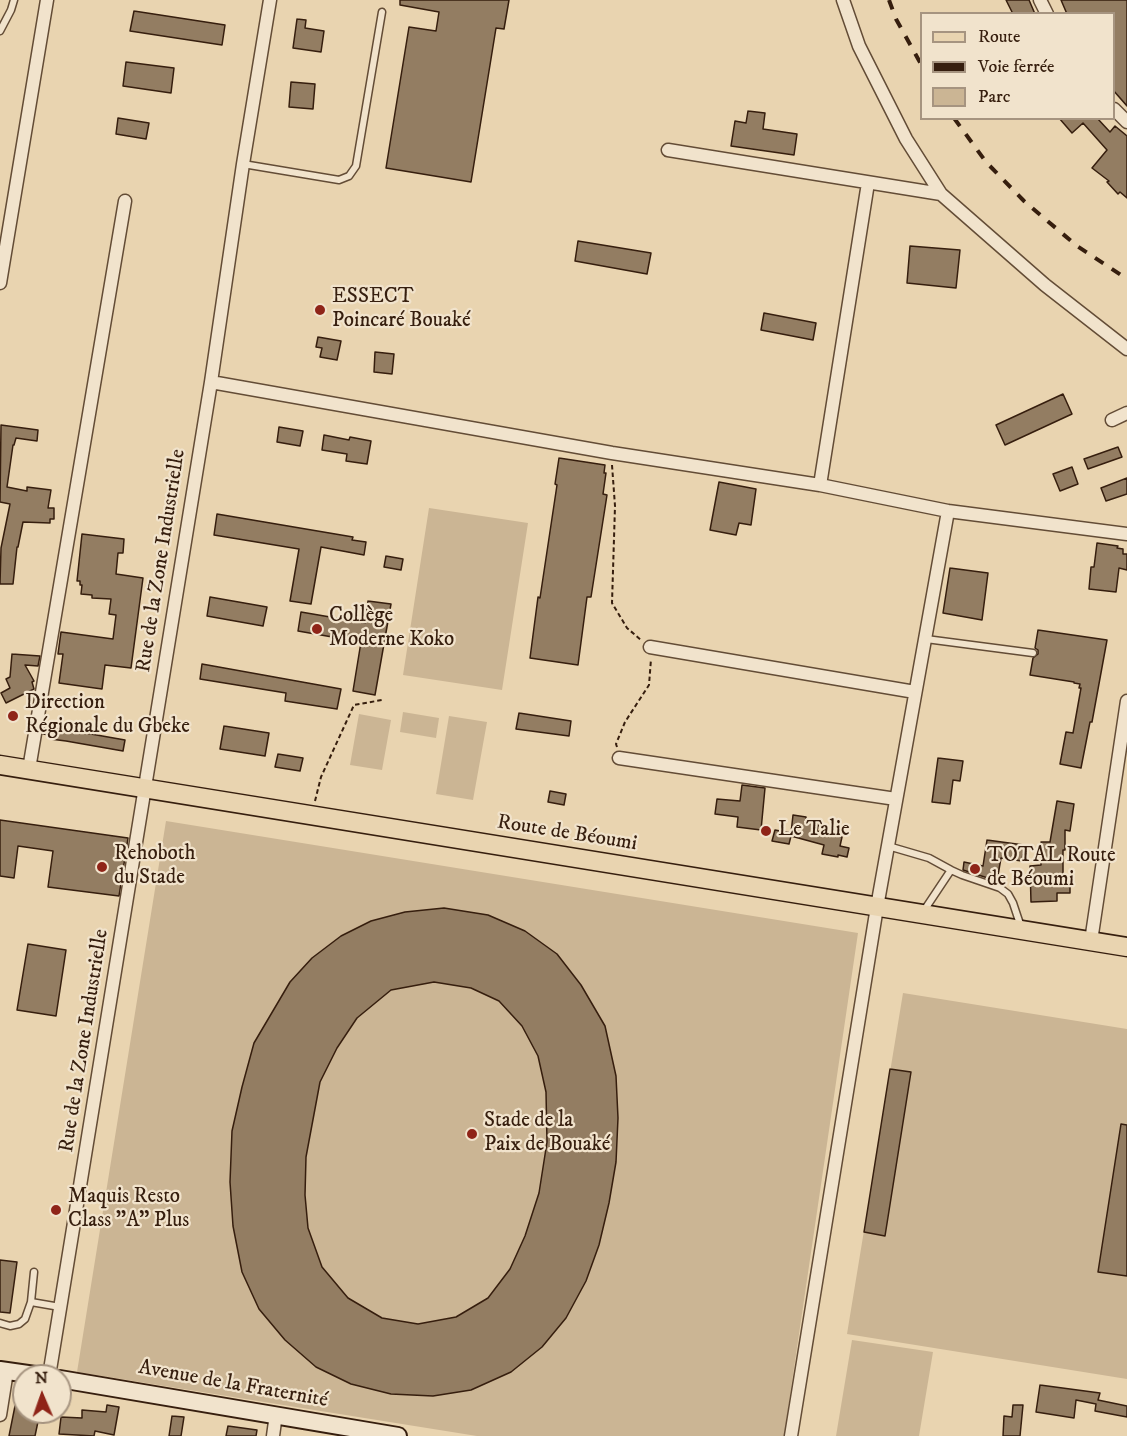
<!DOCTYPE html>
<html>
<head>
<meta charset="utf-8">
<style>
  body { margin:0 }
  #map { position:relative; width:1127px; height:1436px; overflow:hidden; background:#e9d4b0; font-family:"IM FELL DW Pica",serif }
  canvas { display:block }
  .legend { position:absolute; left:920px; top:12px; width:195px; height:108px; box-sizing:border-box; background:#f1e3cc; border:2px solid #a69480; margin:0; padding:8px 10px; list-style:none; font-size:18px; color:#361e0e }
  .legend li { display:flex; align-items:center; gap:12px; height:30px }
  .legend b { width:30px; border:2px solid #a69480 }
  .north { position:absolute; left:12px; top:1364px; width:60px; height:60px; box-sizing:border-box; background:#f1e3cc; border:2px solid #a69480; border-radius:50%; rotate:358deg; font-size:16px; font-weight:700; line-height:24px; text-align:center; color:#361e0e }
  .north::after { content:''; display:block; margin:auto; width:21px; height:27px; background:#8f2418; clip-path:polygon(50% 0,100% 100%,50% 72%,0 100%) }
</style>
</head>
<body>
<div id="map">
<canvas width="1127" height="1436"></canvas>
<ul class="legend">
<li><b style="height:8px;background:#e9d4b0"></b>Route</li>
<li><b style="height:8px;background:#361e0e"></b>Voie ferrée</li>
<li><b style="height:16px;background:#cbb594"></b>Parc</li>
</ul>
<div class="north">N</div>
</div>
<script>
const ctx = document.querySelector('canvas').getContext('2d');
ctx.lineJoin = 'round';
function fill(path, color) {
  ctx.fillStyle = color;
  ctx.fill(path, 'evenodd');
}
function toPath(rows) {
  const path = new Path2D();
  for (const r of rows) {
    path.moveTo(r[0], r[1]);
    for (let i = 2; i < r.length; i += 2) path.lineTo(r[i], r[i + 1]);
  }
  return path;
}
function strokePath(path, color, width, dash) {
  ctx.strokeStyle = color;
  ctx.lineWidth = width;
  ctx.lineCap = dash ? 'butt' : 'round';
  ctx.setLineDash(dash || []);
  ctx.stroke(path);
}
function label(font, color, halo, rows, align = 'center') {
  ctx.font = font + ' "IM FELL DW Pica",serif';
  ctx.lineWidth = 4.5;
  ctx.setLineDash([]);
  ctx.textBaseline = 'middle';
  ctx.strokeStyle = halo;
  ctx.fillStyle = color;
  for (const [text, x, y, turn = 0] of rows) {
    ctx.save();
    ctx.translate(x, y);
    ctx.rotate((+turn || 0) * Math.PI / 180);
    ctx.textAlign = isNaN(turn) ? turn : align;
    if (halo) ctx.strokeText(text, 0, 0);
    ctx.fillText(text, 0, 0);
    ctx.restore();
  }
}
fill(toPath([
  [429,508,528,523,502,690,403,675],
  [403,712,439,718,436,738,400,732],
  [359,714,391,720,382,770,350,765],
  [449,716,487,722,473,800,436,794],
  [166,821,858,933,784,1436,477,1436,77,1372],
  [903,993,1127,1029,1127,1379,847,1334],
  [852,1340,933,1352,919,1436,836,1436]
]), '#cbb594');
const building = toPath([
  [400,0,509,0,504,29,496,28,471,182,386,168,409,27,436,31,439,12,400,5,400,0],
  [1006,0,1029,0,1035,14,1013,14,1006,0],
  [1061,0,1127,0,1127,106,1113,90,1113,14,1067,14,1061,0],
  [134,11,225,25,222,45,130,31,134,11],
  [297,19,306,20,305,28,324,31,321,52,293,48,297,19],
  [126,62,174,68,171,93,123,86,126,62],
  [291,82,315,84,313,109,289,107,291,82],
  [748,111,765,113,763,129,797,134,794,155,731,146,735,121,746,123,748,111],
  [118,118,149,123,146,139,116,134,118,118],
  [1059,118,1097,118,1110,132,1115,126,1127,136,1127,198,1120,192,1118,194,1107,182,1109,181,1092,168,1107,150,1083,123,1072,133,1059,118],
  [578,241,651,253,647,274,575,261,578,241],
  [910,246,960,250,956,288,907,283,910,246],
  [764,313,816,323,813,340,761,330,764,313],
  [318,337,341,341,337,360,320,357,322,348,316,347,318,337],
  [375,352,394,354,392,374,374,372,375,352],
  [1063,394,1072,414,1005,445,996,425,1063,394],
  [1,425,38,430,37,441,16,438,14,445,13,445,7,487,27,491,27,487,51,490,48,508,54,508,54,519,50,519,50,523,23,522,18,547,17,547,13,584,0,584,1,548,10,504,0,502,1,425],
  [279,427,303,431,300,446,277,442,279,427],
  [324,435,349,440,350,437,371,441,367,464,346,461,347,454,322,450,324,435],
  [1118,447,1122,457,1088,469,1084,459,1118,447],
  [559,458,605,465,604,473,606,473,603,494,607,495,591,597,587,597,578,665,530,658,538,597,540,598,557,485,555,484,559,458],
  [1072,467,1078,484,1060,491,1053,474,1072,467],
  [1127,478,1127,494,1106,501,1101,488,1127,478],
  [719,482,756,489,751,525,739,523,736,535,710,530,719,482],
  [217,514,353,537,352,540,366,542,364,555,321,547,311,604,290,601,299,549,214,535,217,514],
  [82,534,124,539,123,553,118,553,116,574,143,578,131,668,105,665,102,689,59,683,63,654,58,654,61,632,113,639,116,615,109,614,111,599,92,598,92,595,81,594,82,585,80,585,80,581,77,581,82,534],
  [1097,543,1118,546,1117,548,1123,549,1123,554,1127,554,1127,570,1119,568,1116,592,1089,589,1091,567,1094,567,1097,543],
  [386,556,403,559,401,570,384,567,386,556],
  [950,568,988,573,982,620,943,613,950,568],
  [210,597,267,607,263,626,207,616,210,597],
  [368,601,391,604,375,695,353,691,361,642,298,631,301,612,365,623,368,601],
  [1038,630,1107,640,1092,722,1090,722,1081,768,1060,764,1066,732,1073,733,1081,688,1079,688,1080,684,1074,683,1074,682,1030,675,1033,658,1038,654,1038,650,1035,648,1038,630],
  [12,654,40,656,38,666,25,665,34,681,32,682,34,689,6,703,1,693,10,688,6,679,10,677,12,654],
  [202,664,341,689,337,709,285,701,286,693,200,679,202,664],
  [519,713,571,721,569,736,516,729,519,713],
  [45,724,58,725,57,728,125,740,123,751,66,741,50,739,50,735,43,734,45,724],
  [224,726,269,733,265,756,220,749,224,726],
  [278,754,303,758,300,771,275,767,278,754],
  [938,758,963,761,960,781,953,780,950,804,932,802,938,758],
  [742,785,765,788,761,830,737,827,738,817,715,814,717,799,740,801,742,785],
  [550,791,566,794,564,805,548,802,550,791],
  [1057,801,1074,804,1070,831,1065,830,1065,850,1063,850,1063,876,1070,876,1070,893,1057,893,1057,901,1031,902,1030,866,1041,865,1041,842,1050,842,1057,801],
  [793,815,806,817,806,819,819,822,817,831,842,837,840,846,849,848,847,857,838,855,838,857,822,854,824,845,791,836,789,844,772,841,775,830,791,833,793,815],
  [0,820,128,838,119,896,48,887,53,851,18,846,14,878,0,876,0,820],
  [987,840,1024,845,1022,861,1001,858,997,881,963,870,964,862,983,866,987,840],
  [444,908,488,915,525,931,557,954,581,985,605,1026,616,1076,618,1118,616,1162,609,1203,599,1245,586,1281,566,1318,542,1347,511,1372,471,1390,433,1396,391,1394,351,1384,316,1367,285,1340,259,1309,242,1272,233,1226,230,1182,232,1131,242,1087,254,1043,290,982,312,958,341,936,371,921,405,912,444,908],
  [434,982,471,988,499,1001,522,1026,538,1056,546,1092,547,1142,539,1193,525,1236,510,1269,488,1298,456,1317,418,1324,382,1318,348,1298,322,1267,308,1228,305,1195,306,1157,320,1082,337,1048,357,1018,391,990,434,982],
  [28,944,66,950,56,1016,17,1010,28,944],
  [890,1069,911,1072,885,1236,864,1232,890,1069],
  [1121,1124,1127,1125,1127,1276,1098,1272,1121,1124],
  [0,1260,17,1262,10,1313,0,1312,0,1260],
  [1040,1385,1100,1393,1098,1400,1127,1406,1127,1417,1095,1411,1096,1404,1076,1400,1074,1418,1036,1412,1040,1385],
  [107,1405,119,1407,114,1435,95,1431,94,1436,59,1434,61,1417,82,1418,82,1410,106,1412,107,1405],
  [1013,1405,1023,1405,1020,1436,1003,1436,1004,1416,1012,1417,1013,1405],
  [15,1406,24,1408,24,1412,40,1412,35,1436,9,1436,15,1406],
  [172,1416,184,1417,181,1436,169,1436,172,1416],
  [228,1426,257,1430,256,1436,226,1436,228,1426]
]);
fill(building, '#937d62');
strokePath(building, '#361e0e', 1.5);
const lane = toPath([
  [0,31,11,10,14,0],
  [243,164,339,180,349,176,356,166,382,12],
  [926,639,1033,653],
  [888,846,929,858,951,870],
  [923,912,951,870,962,875,1000,888,1008,894,1013,903,1021,927],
  [31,1302,60,1307],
  [0,1323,10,1326,19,1324,25,1319,31,1302,34,1272]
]);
const street = toPath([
  [843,0,859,46,906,139,941,194,1045,285,1127,349],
  [1040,0,1047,14],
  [1114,109,1127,122],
  [668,150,941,194],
  [0,283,47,0],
  [211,382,612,453,820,485,948,511,1127,534],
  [1112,420,1127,413],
  [820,485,868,183],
  [650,647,915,692],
  [619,758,896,799],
  [29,769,125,201],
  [1091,941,1127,701],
  [49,1376,211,382,243,164,270,0],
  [0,1415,7,1371],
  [273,1436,276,1414],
  [791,1436,877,907,948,511]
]);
const secondary = toPath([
  [0,1370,42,1376],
  [60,1379,398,1436]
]);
const primary = toPath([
  [0,765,1127,947]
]);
strokePath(lane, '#634c36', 9);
strokePath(street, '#634c36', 15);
strokePath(secondary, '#361e0e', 20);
strokePath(primary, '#361e0e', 21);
strokePath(toPath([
  [612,465,615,506,612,603,627,628,641,640],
  [617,747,616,744,625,722,649,685,651,659],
  [315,801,321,777,354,705,382,700]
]), '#361e0e', 2, [4.5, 3]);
strokePath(lane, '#f1e3cc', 6);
strokePath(street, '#f1e3cc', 12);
strokePath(secondary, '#f1e3cc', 16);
strokePath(primary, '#e9d4b0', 18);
strokePath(toPath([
  [889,0,896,19,922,66],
  [954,118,986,162,1024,201,1077,246,1127,279]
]), '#361e0e', 4, [10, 10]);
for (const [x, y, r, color] of [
  [320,310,6,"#8f2418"],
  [317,629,6,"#8f2418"],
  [13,716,6,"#8f2418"],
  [766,831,6,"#8f2418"],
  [102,867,6,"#8f2418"],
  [975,869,6,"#8f2418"],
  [472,1134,6,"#8f2418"],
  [56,1210,6,"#8f2418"]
]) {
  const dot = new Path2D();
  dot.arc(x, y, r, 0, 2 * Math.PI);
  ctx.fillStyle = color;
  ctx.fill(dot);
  strokePath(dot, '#f1e3cc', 2);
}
label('21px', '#361e0e', '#f1e3cc', [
  ["ESSECT",332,298],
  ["Poincaré Bouaké",332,322],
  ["Collège",329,617],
  ["Moderne Koko",329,641],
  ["Direction",25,704],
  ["Régionale du Gbeke",25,728],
  ["Le Talie",778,831],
  ["Rehoboth",114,855],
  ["du Stade",114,879],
  ["TOTAL Route",987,857],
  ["de Béoumi",987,881],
  ["Stade de la",484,1122],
  ["Paix de Bouaké",484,1146],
  ["Maquis Resto",68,1198],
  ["Class \"A\" Plus",68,1222]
], 'left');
label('21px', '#361e0e', '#f1e3cc', [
  ["Rue de la Zone Industrielle",162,561,-81],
  ["Route de Béoumi",567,834,9],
  ["Rue de la Zone Industrielle",85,1041,-81],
  ["Avenue de la Fraternité",233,1385,10]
]);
</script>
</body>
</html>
